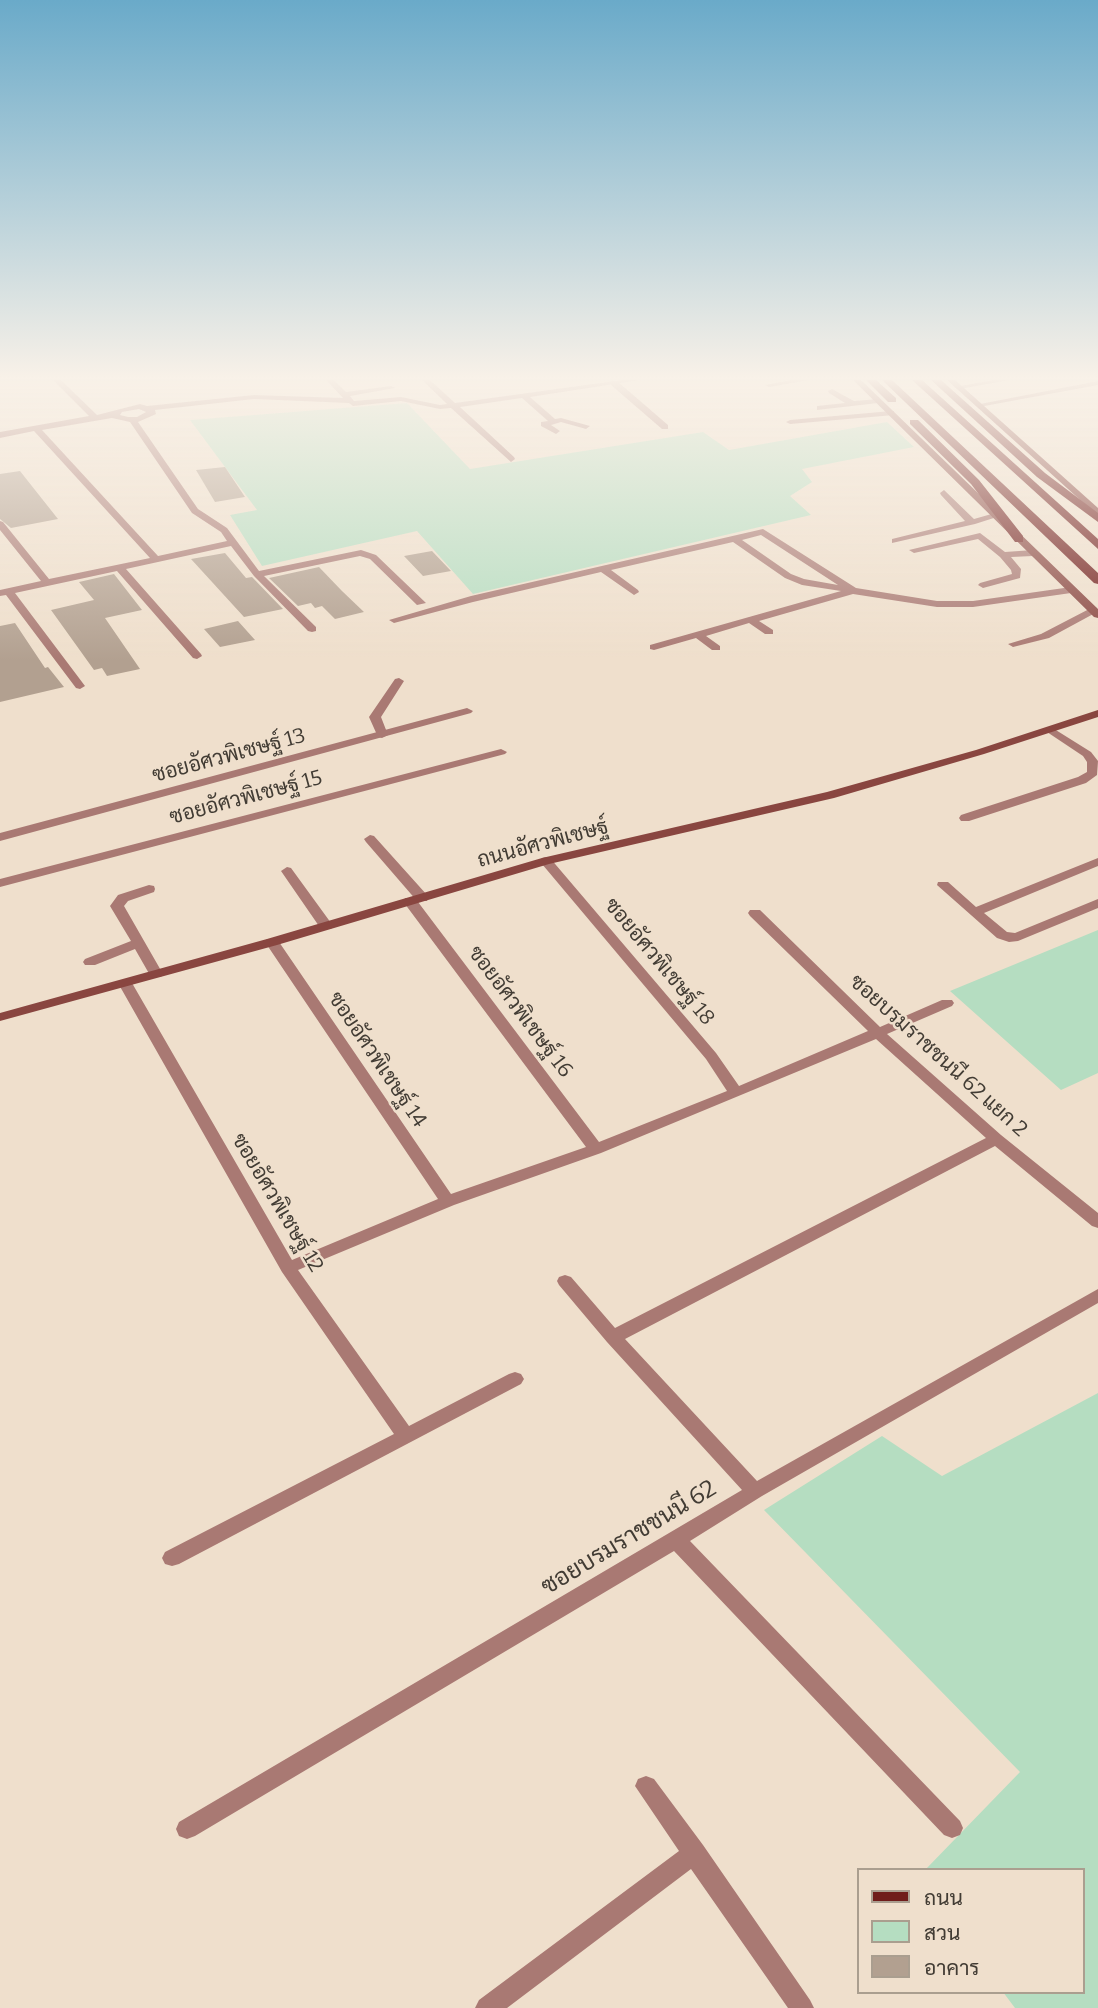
<!DOCTYPE html>
<html>
<head>
<meta charset="utf-8">
<style>
  body { margin:0 }
  #map { position:relative; width:1098px; height:2008px; overflow:hidden; background:#efdfcc; font-family:Bitter,Sarabun,serif }
  canvas { display:block }
  .legend { position:absolute; left:857px; top:1868px; width:228px; height:126px; box-sizing:border-box; background:#efdfcc; border:2px solid #aa9e8f; margin:0; padding:9px 12px; list-style:none; font-size:21px; color:#423c34 }
  .legend li { display:flex; align-items:center; gap:14px; height:35px }
  .legend b { width:35px; border:2px solid #aa9e8f }
</style>
</head>
<body>
<div id="map">
<canvas width="1098" height="2008"></canvas>
<ul class="legend">
<li><b style="height:9px;background:#701d1b"></b>ถนน</li>
<li><b style="height:19px;background:#b5ddc1"></b>สวน</li>
<li><b style="height:19px;background:#b2a090"></b>อาคาร</li>
</ul>
</div>
<script>
const ctx = document.querySelector('canvas').getContext('2d');
ctx.lineJoin = 'round';
function fill(path, color) {
  ctx.fillStyle = color;
  ctx.fill(path, 'evenodd');
}
function toPath(rows) {
  const path = new Path2D();
  for (const r of rows) {
    path.moveTo(r[0], r[1]);
    for (let i = 2; i < r.length; i += 2) path.lineTo(r[i], r[i + 1]);
  }
  return path;
}
function label(font, color, halo, rows, align = 'center') {
  ctx.font = font + ' Bitter,Sarabun,serif';
  ctx.lineWidth = 5;
  ctx.setLineDash([]);
  ctx.textBaseline = 'middle';
  ctx.strokeStyle = halo;
  ctx.fillStyle = color;
  for (const [text, x, y, turn = 0] of rows) {
    ctx.save();
    ctx.translate(x, y);
    ctx.rotate((+turn || 0) * Math.PI / 180);
    ctx.textAlign = isNaN(turn) ? turn : align;
    if (halo) ctx.strokeText(text, 0, 0);
    ctx.fillText(text, 0, 0);
    ctx.restore();
  }
}
fill(toPath([
  [407,403,470,469,703,432,729,450,887,422,914,447,802,469,812,482,790,496,811,515,473,594,417,531,262,566,230,515,257,510,190,420],
  [1098,930,1098,1073,1061,1090,950,991],
  [1098,1393,1098,2008,1015,2008,1003,1992,1082,1992,1082,1870,925,1870,1020,1772,764,1510,882,1436,942,1476]
]), '#b5ddc1');
fill(toPath([
  [225,467,245,497,215,502,196,470],
  [20,471,58,519,11,528,0,519,0,474],
  [432,551,451,571,423,576,404,556],
  [225,553,246,578,252,577,283,609,244,617,191,559],
  [319,567,342,591,364,612,335,619,322,606,315,608,311,603,298,606,269,578],
  [114,574,142,610,105,618,140,669,107,676,102,668,94,670,51,610,94,600,79,582],
  [238,621,255,640,220,647,204,629],
  [15,623,45,668,48,667,64,687,0,702,0,626]
]), '#b2a090');
fill(toPath([
  [611,381,617,381,668,425,668,429,662,429,611,385,611,381],
  [832,389,854,401,878,399,882,401,878,403,817,410,817,406,845,403,829,393,828,391,832,389],
  [891,411,894,411,894,415,790,424,786,422,790,420,891,411],
  [944,490,974,519,995,513,1000,516,975,524,892,543,892,539,965,521,941,495,940,493,944,490],
  [763,529,856,588,937,601,973,601,1071,587,1076,590,1071,593,973,607,937,607,853,594,759,621,773,630,773,634,765,634,749,623,706,636,720,646,720,650,712,650,696,638,654,650,650,649,650,645,841,591,802,585,785,578,733,542,611,570,638,590,639,592,634,595,601,572,473,602,394,623,389,620,471,596,763,529],
  [761,535,838,585,804,579,791,574,742,540,761,535],
  [980,533,1005,552,1033,550,1038,553,1033,556,1011,557,1021,569,1020,578,983,588,978,585,980,583,1012,574,1011,570,1000,557,978,539,914,553,909,550,980,533],
  [1093,607,1097,608,1097,612,1049,638,1013,647,1008,644,1041,634,1093,607],
  [399,678,404,681,381,717,388,735,382,738,378,737,369,717,395,679,399,678],
  [1051,727,1091,752,1098,761,1097,775,1086,783,969,821,961,821,959,818,961,815,1078,777,1087,772,1087,762,1083,756,1047,732,1045,730,1051,727],
  [1098,858,1098,866,984,913,1007,932,1015,933,1098,899,1098,908,1018,941,1009,942,997,938,937,885,938,882,948,882,976,907,1098,858],
  [149,885,154,886,155,889,154,892,128,901,124,906,163,974,161,977,151,977,135,949,95,965,85,965,83,962,85,959,131,941,110,906,118,895,149,885]
]), '#a97973');
fill(toPath([
  [53,380,61,380,97,415,140,404,147,406,254,395,343,398,326,380,334,380,346,392,391,386,395,388,350,396,354,401,401,397,440,405,447,404,422,380,430,380,455,403,622,380,640,380,530,397,555,419,561,418,590,426,586,429,561,422,551,425,560,431,556,434,541,426,541,422,548,421,522,398,460,407,514,457,515,459,511,462,451,408,440,409,401,401,353,406,349,403,254,399,155,410,156,414,138,422,198,509,227,528,259,571,361,550,376,555,426,603,417,605,370,559,360,556,264,576,316,627,316,631,312,632,308,631,254,576,231,546,126,569,201,654,202,656,197,659,193,658,117,571,15,593,85,686,80,689,76,688,6,595,0,596,0,590,41,581,0,530,0,521,3,522,49,579,150,558,34,431,0,438,0,432,89,416,53,380],
  [139,409,146,412,137,417,128,417,120,415,122,412,139,409],
  [112,418,130,422,192,513,221,532,227,541,158,556,42,430,112,418],
  [791,380,809,380,769,387,765,385,791,380],
  [993,380,1010,380,959,389,955,387,993,380],
  [1098,381,1098,385,979,407,975,405,1098,381],
  [467,708,473,711,471,713,0,841,0,833,467,708],
  [501,749,507,752,505,754,0,887,0,879,501,749],
  [370,835,374,836,427,895,428,898,427,901,417,901,366,842,364,839,370,835],
  [546,857,550,858,716,1053,739,1086,868,1031,750,916,748,913,750,910,760,910,880,1027,942,1000,952,1000,954,1003,952,1006,887,1034,1001,1135,1098,1213,1098,1228,1092,1226,995,1146,625,1339,757,1481,1098,1289,1098,1303,762,1496,690,1541,960,1821,963,1828,960,1835,952,1838,944,1835,674,1551,195,1836,187,1839,179,1836,176,1829,179,1822,742,1490,607,1342,559,1285,557,1281,559,1277,565,1275,571,1277,615,1328,986,1138,876,1039,601,1153,454,1205,298,1270,409,1426,509,1374,515,1372,521,1374,524,1379,521,1384,179,1564,172,1566,165,1564,162,1558,165,1552,394,1434,282,1272,118,983,125,979,132,983,292,1260,438,1199,265,942,267,939,277,939,451,1194,586,1147,405,904,404,901,405,898,415,898,599,1142,727,1091,706,1059,542,864,540,861,542,858,546,857],
  [287,867,291,868,331,923,333,926,331,929,321,929,281,871,287,867],
  [646,1776,654,1779,703,1845,810,2000,814,2008,788,2008,691,1869,507,2008,475,2008,479,2000,679,1851,635,1786,638,1779,646,1776]
]), '#a97973');
fill(toPath([
  [853,380,861,380,1098,609,1098,618,1094,617,853,380],
  [947,380,955,380,1098,508,1098,516,947,380],
  [1098,710,1098,717,984,754,834,798,549,864,277,945,0,1021,0,1013,267,939,542,858,827,792,976,750,1098,710]
]), '#894640');
fill(toPath([
  [866,380,876,380,896,398,896,402,888,402,866,380],
  [882,380,892,380,1098,573,1098,584,1094,583,882,380],
  [912,380,922,380,1098,539,1098,549,912,380],
  [931,380,941,380,1045,473,1098,513,1098,522,1037,477,931,380],
  [910,420,918,420,979,480,1023,536,1023,542,1015,542,971,484,910,424,910,420]
]), '#701d1b');
const sky = ctx.createLinearGradient(0, 0, 0, 661);
sky.addColorStop(0, '#6aaac9');
sky.addColorStop(0.57, '#f8f1e8');
sky.addColorStop(1, '#f8f1e800');
ctx.fillStyle = sky;
ctx.fillRect(0, 0, 1098, 661);
label('21px', '#423c34', '#efdfcc', [
  ["ซอยอัศวพิเชษฐ์ 13",229,756,-15],
  ["ซอยอัศวพิเชษฐ์ 15",246,798,-15],
  ["ถนนอัศวพิเชษฐ์",543,844,-15],
  ["ซอยอัศวพิเชษฐ์ 18",659,962,50],
  ["ซอยอัศวพิเชษฐ์ 16",520,1012,53],
  ["ซอยบรมราชชนนี 62 แยก 2",938,1056,42],
  ["ซอยอัศวพิเชษฐ์ 14",377,1060,56],
  ["ซอยอัศวพิเชษฐ์ 12",277,1203,59]
]);
label('24px', '#423c34', '#efdfcc', [
  ["ซอยบรมราชชนนี 62",629,1538,-31]
]);
</script>
</body>
</html>
